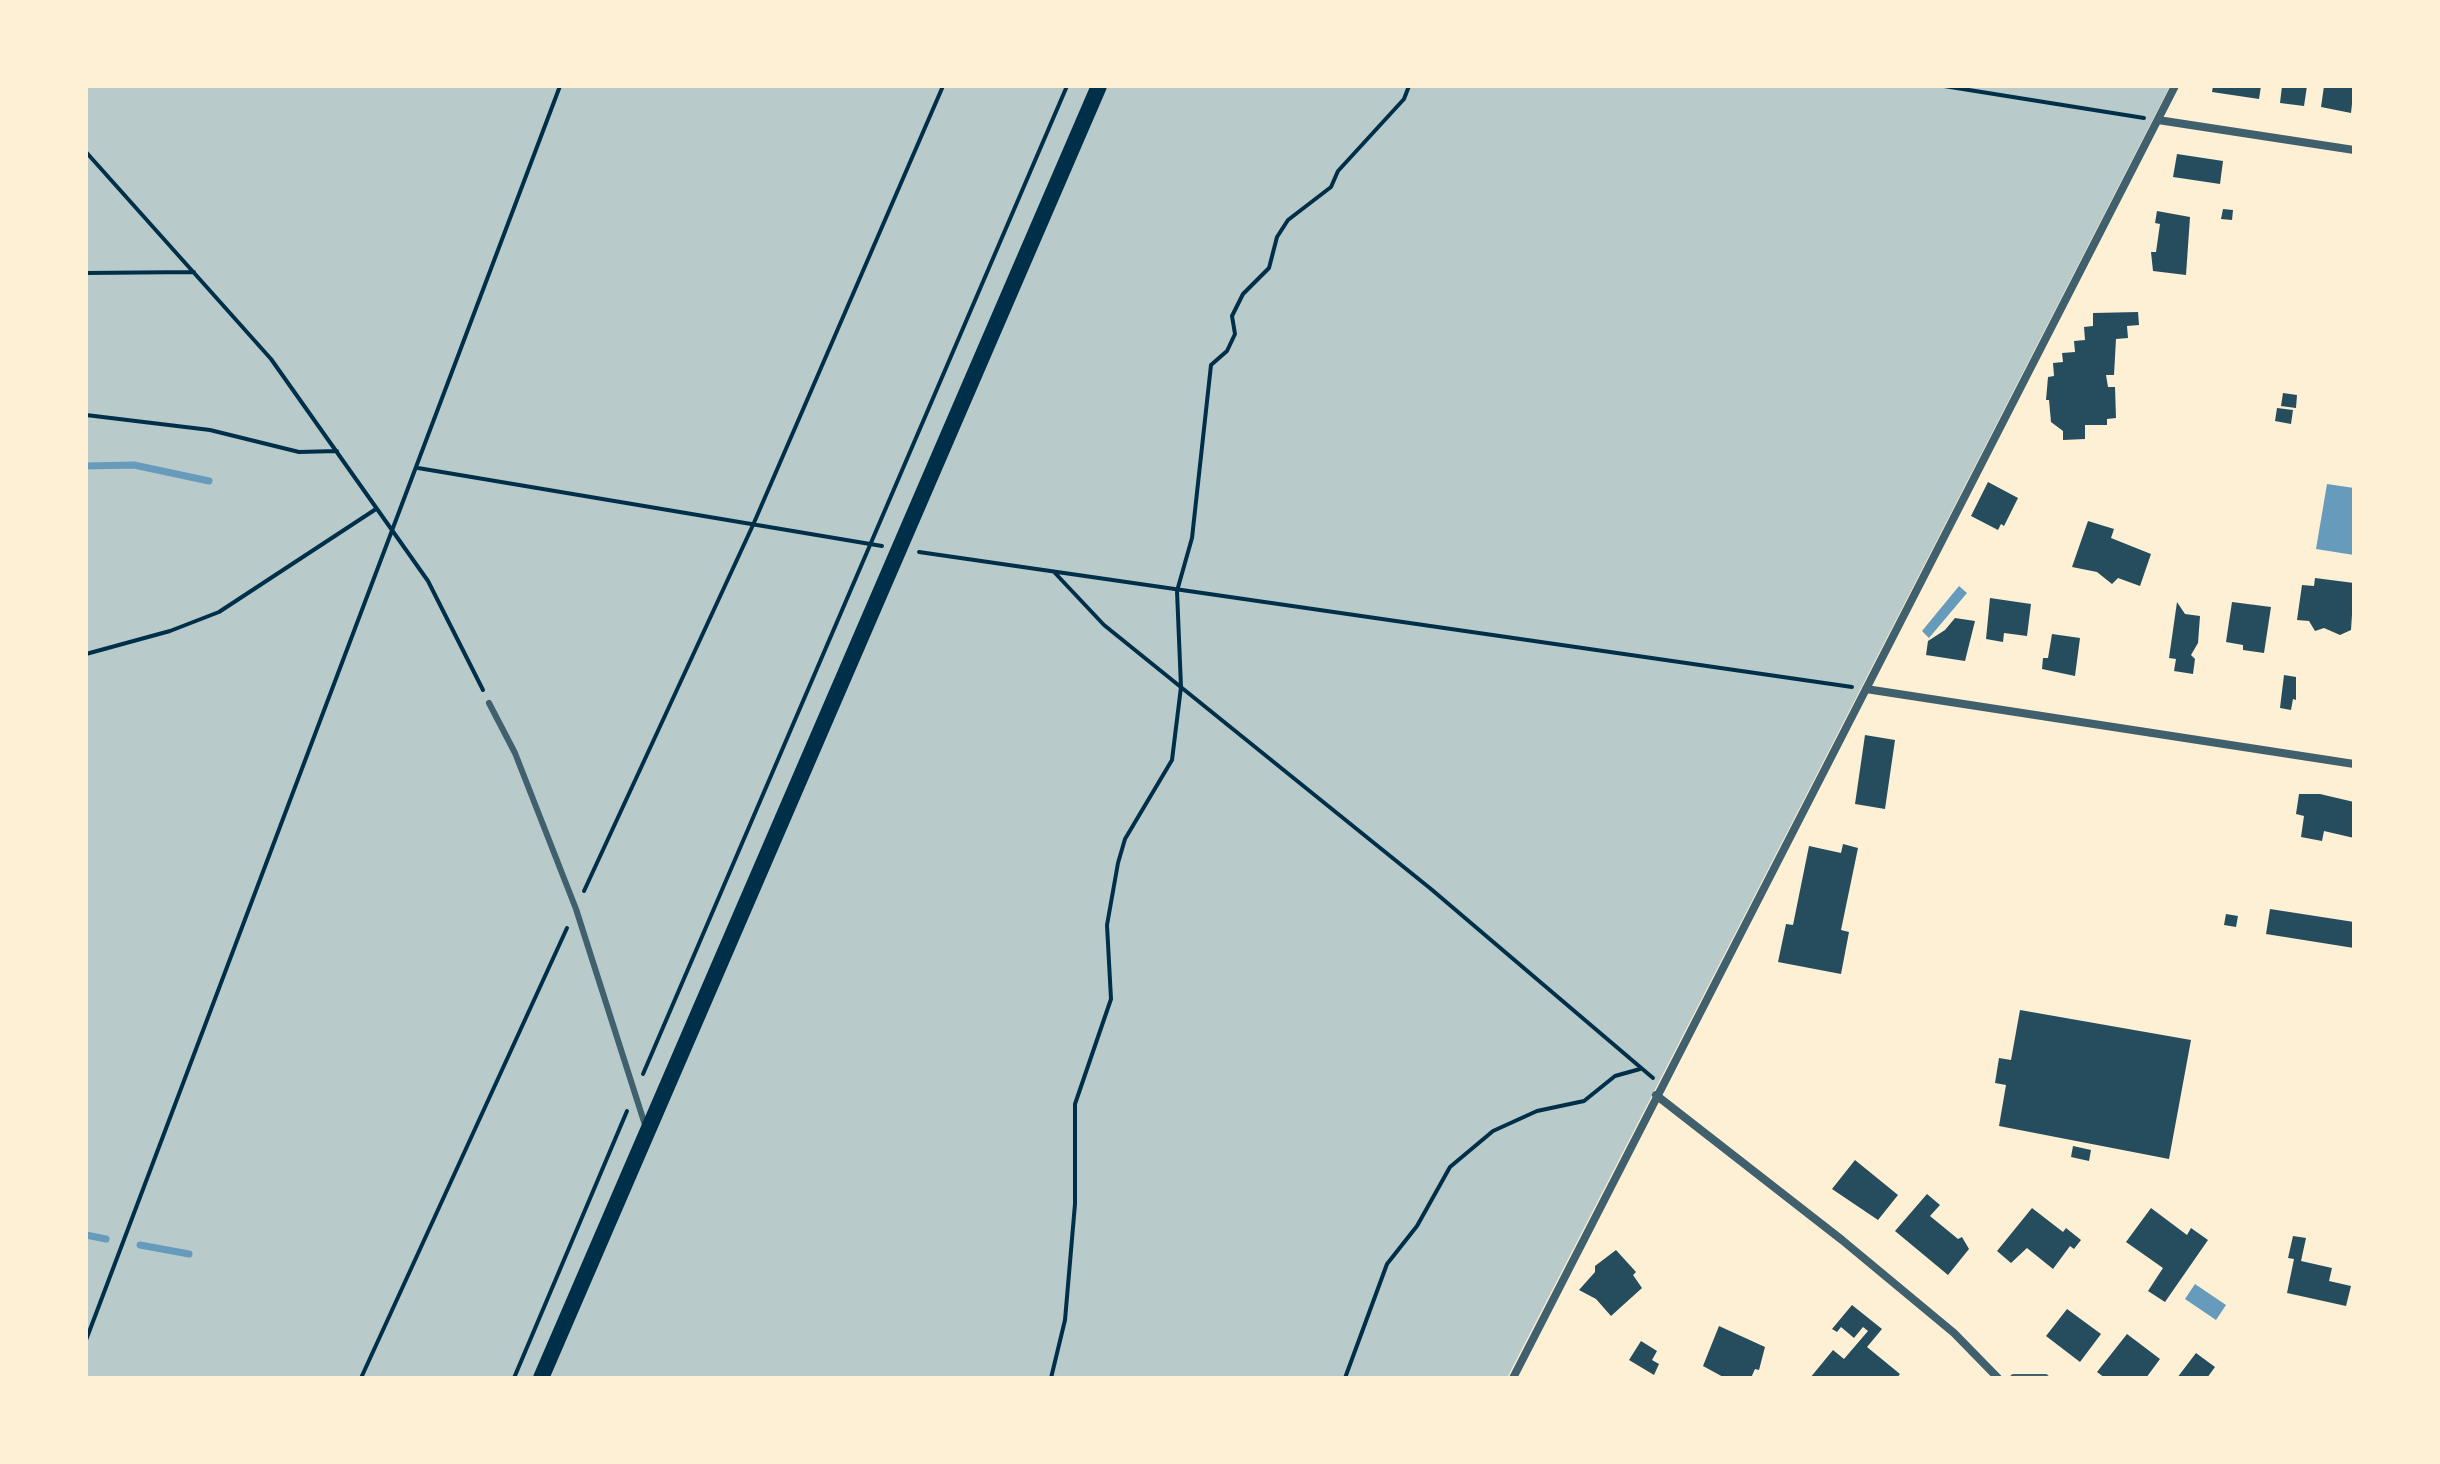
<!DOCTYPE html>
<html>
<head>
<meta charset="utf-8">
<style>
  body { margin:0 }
  #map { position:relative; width:2440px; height:1464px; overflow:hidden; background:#fdf0d5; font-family:"Open Sans",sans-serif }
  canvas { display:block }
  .frame { position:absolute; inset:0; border:88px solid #fdf0d5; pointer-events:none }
</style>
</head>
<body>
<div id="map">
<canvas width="2440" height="1464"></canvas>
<div class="frame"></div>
</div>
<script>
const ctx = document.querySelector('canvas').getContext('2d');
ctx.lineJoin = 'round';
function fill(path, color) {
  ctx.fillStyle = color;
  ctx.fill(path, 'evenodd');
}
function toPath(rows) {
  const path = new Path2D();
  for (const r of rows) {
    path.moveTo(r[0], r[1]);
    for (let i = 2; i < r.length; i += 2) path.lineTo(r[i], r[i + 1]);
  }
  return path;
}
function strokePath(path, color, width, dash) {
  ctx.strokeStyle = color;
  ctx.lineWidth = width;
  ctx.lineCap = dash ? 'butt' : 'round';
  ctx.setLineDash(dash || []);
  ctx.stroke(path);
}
fill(toPath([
  [86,86,2170,86,1507,1378,86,1378]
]), '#b9caca');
fill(toPath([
  [2327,484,2354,488,2354,555,2316,549],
  [1959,586,1967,593,1929,638,1922,631],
  [2195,1284,2226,1305,2216,1320,2185,1299]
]), '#669bbc');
strokePath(toPath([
  [86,466,134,465,209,481],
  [86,1235,106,1239],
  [140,1245,189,1254]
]), '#669bbc', 7);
fill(toPath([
  [2213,86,2261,86,2259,99,2212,92],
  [2282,86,2307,86,2304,106,2280,103],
  [2324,86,2354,86,2351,113,2321,107],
  [2177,154,2223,161,2220,184,2173,177],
  [2223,209,2233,210,2232,220,2221,219],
  [2157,211,2190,217,2186,275,2153,271,2151,252,2156,252,2160,224,2155,223],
  [2138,312,2139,325,2127,326,2128,338,2116,339,2114,375,2106,375,2108,387,2115,387,2116,418,2107,419,2107,425,2085,425,2085,439,2063,440,2063,431,2051,422,2049,400,2046,400,2048,377,2054,376,2053,363,2063,362,2062,353,2075,352,2074,341,2085,340,2084,327,2093,326,2093,313],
  [2283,393,2297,395,2296,408,2281,406],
  [2277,408,2293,410,2291,424,2275,421],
  [1988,482,2018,498,2004,526,2001,524,1998,530,1971,516],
  [2088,521,2114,529,2111,538,2151,554,2140,586,2118,578,2112,584,2097,572,2072,567],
  [2315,578,2354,583,2351,630,2340,635,2324,628,2315,631,2309,621,2297,620,2302,585,2314,586],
  [1990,598,2031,604,2027,636,2004,633,2003,642,1986,639],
  [2177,602,2185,614,2200,616,2198,643,2191,655,2195,659,2193,674,2174,671,2176,659,2169,658],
  [2232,602,2271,607,2264,653,2243,650,2243,645,2226,642],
  [1955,618,1975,621,1965,661,1926,655,1928,641,1945,630],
  [2052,634,2080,638,2075,676,2042,669,2043,658,2048,658],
  [2284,675,2296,677,2296,700,2293,699,2291,710,2280,708],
  [1865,735,1895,740,1885,809,1855,804],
  [2299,794,2320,794,2354,802,2354,838,2324,831,2322,841,2301,837,2304,816,2296,814],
  [1843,844,1858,848,1841,930,1849,932,1841,974,1778,962,1786,924,1793,925,1809,846,1841,853],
  [2270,909,2354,922,2354,948,2266,934],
  [2226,914,2238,916,2236,927,2224,925],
  [2020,1010,2191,1040,2169,1159,1999,1126,2006,1085,1995,1083,1999,1058,2011,1060],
  [2073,1146,2091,1150,2089,1161,2071,1157],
  [1855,1160,1898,1195,1878,1220,1832,1189],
  [1927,1194,1940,1205,1930,1216,1958,1239,1962,1237,1969,1249,1948,1275,1895,1231],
  [2032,1208,2063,1232,2066,1228,2081,1240,2074,1249,2070,1246,2053,1269,2027,1248,2011,1263,1997,1251],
  [2151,1208,2187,1235,2191,1228,2208,1240,2165,1302,2148,1291,2163,1268,2126,1242],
  [2293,1236,2306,1238,2301,1261,2332,1268,2329,1281,2351,1286,2346,1306,2287,1293,2294,1259,2288,1258],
  [1616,1250,1636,1272,1633,1275,1642,1288,1611,1316,1596,1299,1579,1290,1595,1272,1595,1266],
  [1852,1305,1882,1329,1867,1347,1900,1374,1897,1378,1810,1378,1833,1350,1844,1359,1868,1331,1863,1327,1854,1338,1841,1327,1837,1332,1832,1329],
  [2067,1309,2101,1334,2080,1362,2046,1336],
  [1719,1326,1765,1347,1759,1370,1755,1369,1751,1378,1725,1378,1703,1366],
  [2127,1334,2160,1359,2146,1378,2105,1378,2097,1372],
  [1641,1341,1657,1351,1652,1360,1659,1364,1654,1375,1629,1360],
  [2196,1353,2215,1367,2207,1378,2177,1378]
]), '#264d5e');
strokePath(toPath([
  [1944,86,2144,118],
  [86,152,271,359,428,581,483,690],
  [86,273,194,272],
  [86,415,210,430,299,452,337,451],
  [418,468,882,546],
  [919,552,1852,687],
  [1055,573,1104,625,1431,889,1653,1078],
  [86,654,170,631,219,612,376,509],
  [584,891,753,525,943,86],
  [643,1074,1067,86],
  [86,1340,560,86],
  [361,1378,567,928],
  [514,1378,627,1111],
  [1051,1378,1065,1320,1075,1204,1075,1104,1111,999,1107,925,1118,863,1125,839,1172,760,1181,687,1177,591,1192,538,1211,365,1227,351,1235,334,1232,316,1243,294,1269,268,1277,237,1288,220,1331,187,1338,171,1404,99,1409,86],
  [1345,1378,1387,1264,1417,1226,1450,1167,1493,1131,1537,1111,1584,1101,1615,1076,1640,1069]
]), '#003049', 4);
strokePath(toPath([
  [489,703,515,753,576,909,646,1128]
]), '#3f606c', 6);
strokePath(toPath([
  [2158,120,2354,150],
  [1866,689,2354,764],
  [1656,1095,1842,1240,1954,1333,1998,1378],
  [1513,1378,2175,86],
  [2014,1378,2045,1378]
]), '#3f606c', 8);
strokePath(toPath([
  [541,1378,1099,86]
]), '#003049', 16);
</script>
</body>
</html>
